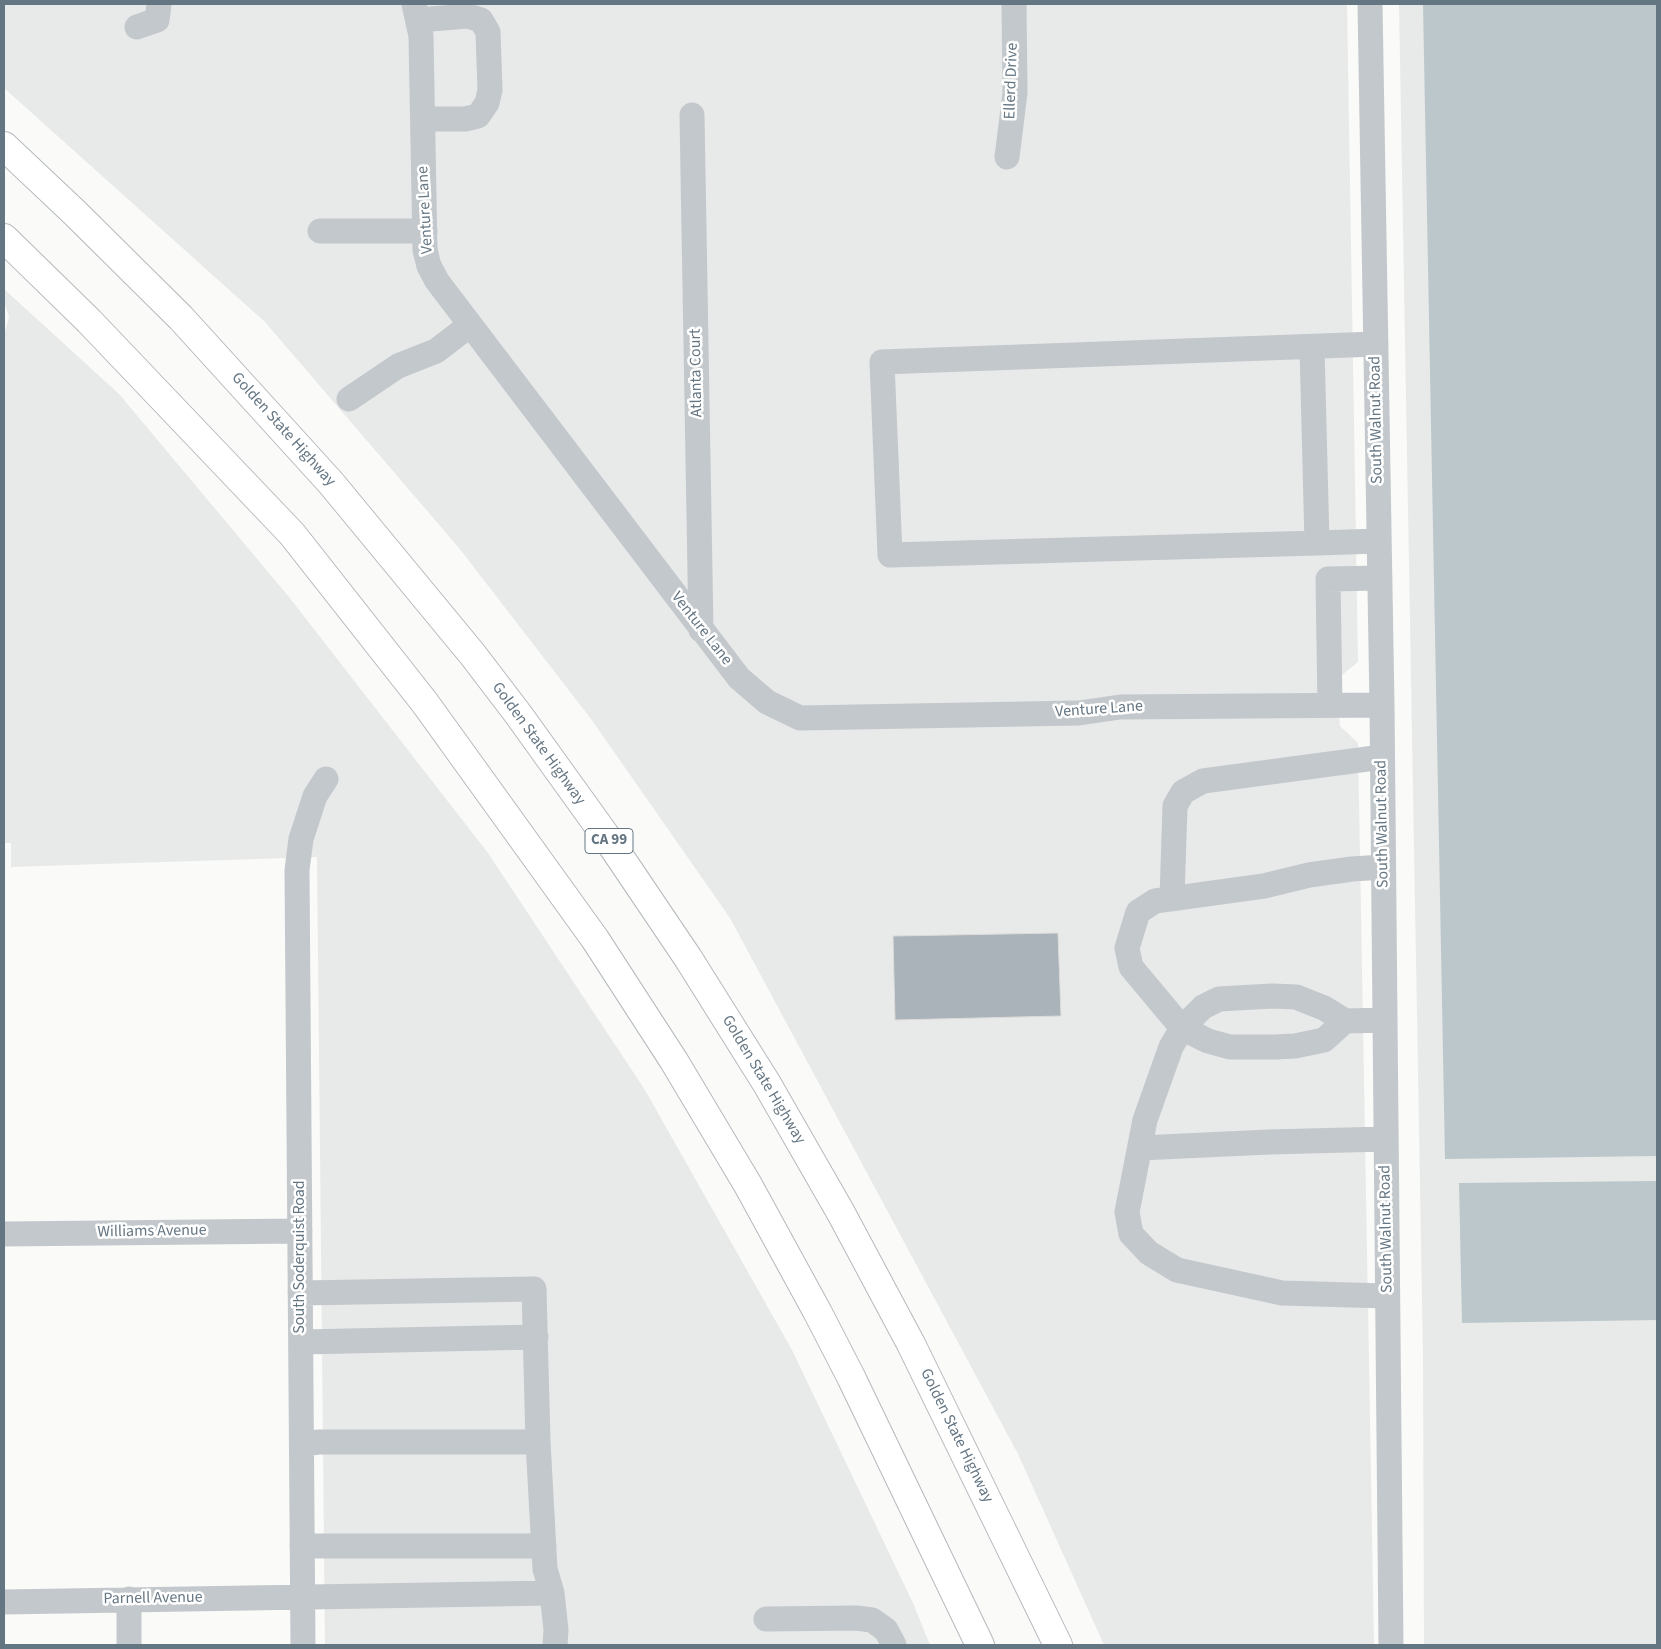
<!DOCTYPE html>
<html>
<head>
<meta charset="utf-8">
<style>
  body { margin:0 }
  #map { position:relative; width:1661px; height:1649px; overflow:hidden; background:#fafaf8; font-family:"Source Sans 3",sans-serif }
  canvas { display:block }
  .frame { position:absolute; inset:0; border:5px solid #657683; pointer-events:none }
</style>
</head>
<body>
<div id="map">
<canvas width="1661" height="1649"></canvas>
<div class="frame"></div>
</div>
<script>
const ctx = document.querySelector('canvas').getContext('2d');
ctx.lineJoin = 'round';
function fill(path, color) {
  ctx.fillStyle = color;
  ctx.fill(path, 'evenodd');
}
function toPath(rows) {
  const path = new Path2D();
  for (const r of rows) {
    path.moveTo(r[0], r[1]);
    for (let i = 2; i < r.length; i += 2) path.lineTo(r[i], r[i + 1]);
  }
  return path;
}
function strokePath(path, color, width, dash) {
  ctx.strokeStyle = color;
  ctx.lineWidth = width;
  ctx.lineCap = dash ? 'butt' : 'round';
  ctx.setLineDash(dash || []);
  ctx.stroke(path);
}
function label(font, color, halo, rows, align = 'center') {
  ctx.font = font + ' "Source Sans 3",sans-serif';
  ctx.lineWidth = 5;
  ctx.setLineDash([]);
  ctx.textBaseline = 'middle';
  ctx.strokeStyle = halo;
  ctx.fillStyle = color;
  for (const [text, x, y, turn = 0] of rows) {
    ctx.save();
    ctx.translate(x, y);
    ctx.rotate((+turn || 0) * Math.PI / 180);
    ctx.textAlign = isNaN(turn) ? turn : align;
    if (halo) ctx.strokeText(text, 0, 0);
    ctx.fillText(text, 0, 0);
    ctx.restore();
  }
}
fill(toPath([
  [4,4,1347,4,1358,662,1337,679,1340,726,1358,743,1374,1645,1104,1645,1018,1454,730,918,591,719,459,548,265,322,4,88],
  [1399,4,1657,4,1657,1645,1424,1645,1423,1353],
  [4,289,119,394,289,597,488,853,645,1090,792,1350,913,1603,930,1645,325,1645,317,857,11,867,11,843,4,843,4,335,9,317,4,301]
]), '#e8e9e9');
fill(toPath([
  [1423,4,1657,4,1657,1156,1445,1159],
  [1657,1181,1657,1320,1462,1323,1459,1183]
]), '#bbc7cb');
const building = toPath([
  [1058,933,1061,1016,895,1020,893,936,1058,933]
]);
fill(building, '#aab3b9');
strokePath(building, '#dcdcda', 1);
const highway = toPath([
  [4,146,75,213,181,318,331,483,473,655,518,714,605,835,688,958,767,1084,841,1213,911,1344,1058,1645],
  [4,238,89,321,292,534,425,703,595,939,674,1061,748,1185,818,1313,851,1377,980,1645]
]);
strokePath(highway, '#b4b9bd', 30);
strokePath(toPath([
  [414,4,421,36,425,250,429,266,437,281,739,678,767,702,800,718,1079,713,1120,707,1382,705],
  [1370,4,1382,705,1391,1645],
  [418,20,468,16,481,20,488,32,490,90,487,103,478,116,465,119,423,119],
  [137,27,157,20,159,4],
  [692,115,701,630],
  [1007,157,1015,93,1014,4],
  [320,231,425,231],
  [1312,347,1317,543,1379,541],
  [349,399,398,366,436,351,470,325],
  [1317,543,890,555,882,362,1376,344],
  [1330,705,1328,579,1380,578],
  [1383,867,1352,869,1309,875,1264,886,1155,901,1138,912,1127,948,1131,967,1182,1028,1171,1047,1145,1120,1127,1212,1131,1234,1149,1253,1177,1270,1282,1293,1387,1296],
  [1172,898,1175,806,1183,792,1203,781,1382,757],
  [1345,1021,1324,1040,1295,1046,1275,1047,1230,1047,1208,1041,1182,1028,1203,1007,1219,999,1272,996,1296,997,1324,1008,1345,1021,1385,1020],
  [1140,1148,1269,1142,1386,1139],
  [4,1234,300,1231],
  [300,1293,534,1289,538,1442,545,1569,552,1593],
  [301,1342,536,1337],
  [302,1444,319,1442,538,1442],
  [302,1546,544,1546],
  [129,1599,129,1645],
  [4,1602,552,1593,556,1630,555,1645],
  [766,1619,856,1618,872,1620,886,1630,894,1645],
  [303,1645,297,870,301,839,315,796,326,779]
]), '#c3c8cc', 25);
strokePath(highway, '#fff', 28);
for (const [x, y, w] of [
  [609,841,48]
]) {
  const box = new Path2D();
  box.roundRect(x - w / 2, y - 12.5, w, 25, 4);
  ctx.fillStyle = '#fff';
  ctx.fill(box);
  strokePath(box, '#657683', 1);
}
label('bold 15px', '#657683', null, [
  ["CA 99",609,841]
]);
label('16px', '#657683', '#fff', [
  ["Ellerd Drive",1012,81,-88],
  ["Venture Lane",426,210,-93],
  ["Atlanta Court",697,373,-91],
  ["South Walnut Road",1377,420,-91],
  ["Golden State Highway",283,430,48],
  ["Venture Lane",701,629,52],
  ["Venture Lane",1099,710,-4],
  ["Golden State Highway",538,744,54],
  ["South Walnut Road",1383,824,-91],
  ["Golden State Highway",763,1080,59],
  ["South Walnut Road",1387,1229,-91],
  ["Williams Avenue",152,1232,-1],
  ["South Soderquist Road",300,1257,-90],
  ["Golden State Highway",956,1436,64],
  ["Parnell Avenue",153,1599,-1]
]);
</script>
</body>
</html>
